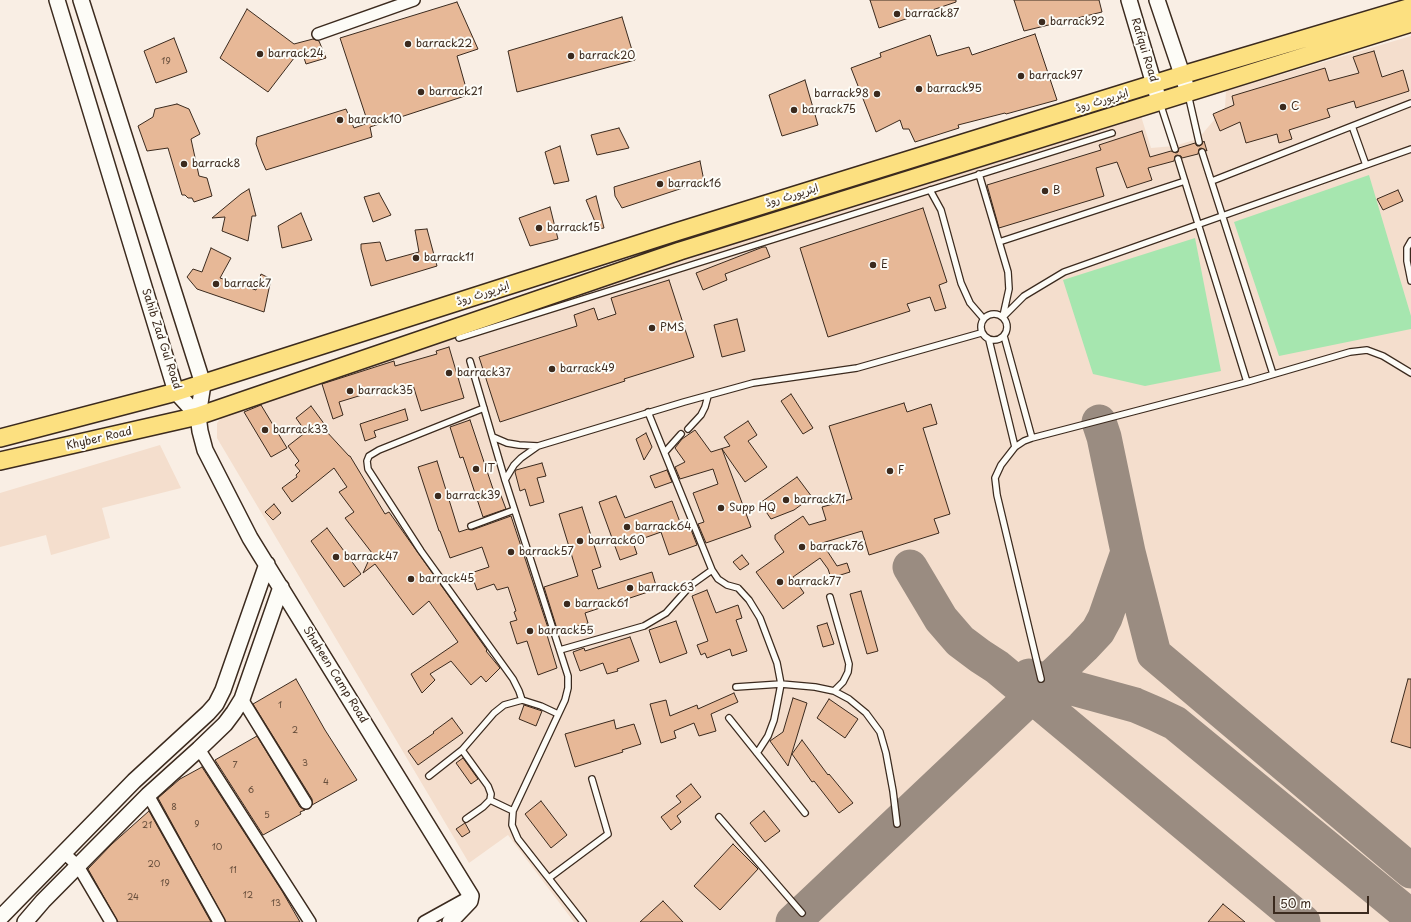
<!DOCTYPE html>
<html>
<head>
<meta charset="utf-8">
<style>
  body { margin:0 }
  #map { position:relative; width:1411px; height:922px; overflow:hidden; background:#f9eee4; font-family:"Playpen Sans",sans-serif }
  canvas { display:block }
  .scale { position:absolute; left:1273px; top:896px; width:96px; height:18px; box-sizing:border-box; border:2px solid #3b2a1e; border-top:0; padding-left:5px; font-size:12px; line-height:14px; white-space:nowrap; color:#3b2a1e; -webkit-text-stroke:3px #fdfcf7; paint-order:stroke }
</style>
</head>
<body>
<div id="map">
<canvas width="1411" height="922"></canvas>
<div class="scale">50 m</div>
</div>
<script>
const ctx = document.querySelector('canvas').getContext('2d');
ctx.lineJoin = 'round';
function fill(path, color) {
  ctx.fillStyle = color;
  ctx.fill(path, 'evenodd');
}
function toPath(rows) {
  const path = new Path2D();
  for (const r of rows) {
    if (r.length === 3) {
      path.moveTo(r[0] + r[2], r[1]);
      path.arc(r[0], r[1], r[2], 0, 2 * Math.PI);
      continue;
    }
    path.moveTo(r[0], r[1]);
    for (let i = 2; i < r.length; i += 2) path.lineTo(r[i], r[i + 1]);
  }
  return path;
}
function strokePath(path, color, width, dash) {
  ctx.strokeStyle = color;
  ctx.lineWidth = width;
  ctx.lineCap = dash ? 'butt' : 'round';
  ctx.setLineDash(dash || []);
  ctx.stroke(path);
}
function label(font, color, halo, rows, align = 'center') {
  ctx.font = font + ' "Playpen Sans","Playpen Sans Arabic",sans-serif';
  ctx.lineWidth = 4;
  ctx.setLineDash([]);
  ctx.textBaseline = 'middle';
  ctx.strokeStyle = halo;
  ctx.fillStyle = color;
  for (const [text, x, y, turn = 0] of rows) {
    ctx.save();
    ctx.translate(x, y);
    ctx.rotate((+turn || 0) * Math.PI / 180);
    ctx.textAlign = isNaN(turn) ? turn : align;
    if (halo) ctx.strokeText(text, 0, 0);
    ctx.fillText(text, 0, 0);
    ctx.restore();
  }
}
fill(toPath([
  [1411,36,1411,922,574,922,508,835,469,863,217,438,217,423,222,417,317,377,1140,113,1151,148,1174,146,1198,139,1225,107,1226,91],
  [160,445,181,488,102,508,110,538,51,555,46,535,0,547,0,493]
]), '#f4decd');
fill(toPath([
  [1369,175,1411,316,1411,329,1279,356,1234,222],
  [1195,238,1221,371,1145,386,1093,374,1063,280]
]), '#a6e6af');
strokePath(toPath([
  [1128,552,1154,654,1411,871],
  [910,567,941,619,960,641,980,656,997,667,1303,922],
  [1029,676,1135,705,1156,714,1175,723,1411,917],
  [793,922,1032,696,1083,647,1098,631,1105,618,1128,552,1104,437,1099,422]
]), '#9a8c81', 35);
const building = toPath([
  [870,0,956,0,956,2,879,28,870,0],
  [1014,0,1099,0,1102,12,1024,31,1014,0],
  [457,2,478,49,457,56,468,95,370,127,372,137,266,170,262,161,256,144,257,137,346,109,354,128,368,123,340,38,457,2],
  [247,9,294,44,313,39,319,41,326,58,306,64,301,49,268,92,220,58,247,9],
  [622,17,635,60,517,92,508,51,622,17],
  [1035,34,1057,100,1006,114,1005,113,958,125,959,128,915,142,909,129,903,129,900,120,876,132,851,68,881,57,880,53,930,35,937,56,969,47,972,55,1035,34],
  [174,38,187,72,156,83,144,51,174,38],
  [1374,51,1382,77,1403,70,1409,91,1356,108,1354,101,1327,109,1330,117,1289,130,1292,139,1279,143,1277,134,1246,143,1240,122,1220,131,1213,114,1234,105,1232,96,1325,68,1329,81,1359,73,1353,57,1374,51],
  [805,80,818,125,782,136,769,95,805,80],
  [177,104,189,109,200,134,191,139,199,176,207,178,212,196,194,202,192,198,188,198,185,195,182,195,168,148,147,151,138,126,153,117,155,109,177,104],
  [619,128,629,148,597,155,591,135,619,128],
  [1142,131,1150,157,1171,151,1176,153,1178,152,1179,148,1195,143,1197,146,1200,146,1204,141,1207,151,1201,148,1199,149,1198,154,1182,158,1181,156,1177,155,1175,156,1174,161,1148,168,1152,180,1127,188,1117,162,1096,168,1104,196,999,228,987,185,1101,150,1099,145,1142,131],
  [560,146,569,181,554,184,545,152,560,146],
  [700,161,704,181,622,208,615,196,614,187,700,161],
  [249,189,256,216,252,216,248,241,222,231,225,217,212,218,241,194,249,189],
  [1398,190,1403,201,1383,210,1377,199,1398,190],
  [379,193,391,215,373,222,364,197,379,193],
  [596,196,604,228,598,229,586,200,596,196],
  [550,207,558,239,530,246,519,218,550,207],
  [923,208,947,282,939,285,946,308,935,311,930,297,907,304,910,311,828,337,800,248,923,208],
  [301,213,312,240,282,248,278,226,301,213],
  [427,229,437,266,371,286,361,249,361,244,380,242,386,261,419,252,415,230,427,229],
  [763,247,766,247,770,257,725,274,727,280,703,290,696,273,763,247],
  [211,248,231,258,220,278,256,290,261,274,271,279,264,312,197,289,187,277,193,269,202,272,211,248],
  [669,280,694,357,624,379,625,381,500,422,479,357,577,326,574,315,594,308,598,320,616,314,611,298,669,280],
  [737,319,745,351,722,357,714,325,737,319],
  [449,347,464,398,421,411,413,385,386,393,385,388,339,402,343,415,333,419,322,384,394,361,395,366,437,354,436,351,449,347],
  [791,394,813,428,803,434,781,401,791,394],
  [904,403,907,412,931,404,937,424,923,428,950,514,934,519,939,533,869,555,862,531,822,543,837,566,847,563,850,572,831,578,828,569,820,558,793,577,804,593,783,609,756,572,784,552,775,539,775,535,803,516,809,525,826,520,822,507,852,499,829,426,904,403],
  [261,405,287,448,271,457,244,412,261,405],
  [311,406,328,429,326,431,349,456,350,456,385,514,389,512,487,650,486,651,500,668,486,682,481,676,471,685,451,661,430,674,435,680,422,693,411,674,458,642,429,601,413,615,375,564,363,573,372,553,345,518,354,512,339,492,347,487,334,468,292,502,282,488,297,477,296,475,300,471,295,465,299,461,288,446,306,432,296,418,311,406],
  [405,409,408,420,374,431,376,437,365,441,360,424,405,409],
  [470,420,495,495,500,493,506,509,483,517,463,457,460,458,450,427,470,420],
  [748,421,757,435,748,441,767,467,745,482,722,449,751,527,706,543,698,524,704,522,693,493,718,484,713,469,680,479,675,467,685,462,675,448,682,439,695,430,711,452,730,446,724,437,748,421],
  [646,433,652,447,644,460,636,439,646,433],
  [437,461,459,532,468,529,472,530,511,516,550,634,547,635,557,668,538,675,527,641,517,644,510,622,517,620,514,612,516,611,508,587,497,590,494,584,477,590,471,573,489,567,482,547,450,558,440,531,439,531,418,467,437,461],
  [542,463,546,476,537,478,544,502,530,506,525,489,520,491,515,472,516,470,542,463],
  [667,470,672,482,655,488,650,476,667,470],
  [797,477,812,497,794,510,771,519,760,503,797,477],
  [616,496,625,518,672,501,683,530,690,527,697,545,669,555,661,532,633,542,637,554,620,560,599,502,616,496],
  [274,504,281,513,273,520,265,512,274,504],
  [582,507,601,567,592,570,598,589,652,572,657,589,585,613,588,623,558,632,544,587,578,576,559,514,582,507],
  [327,528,361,574,344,587,311,541,327,528],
  [742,555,749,564,740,570,733,562,742,555],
  [707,590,716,613,738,605,742,618,736,620,747,651,732,656,730,649,707,658,705,653,701,655,697,645,708,641,692,596,707,590],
  [861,591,878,651,867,654,850,594,861,591],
  [676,621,687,653,660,663,649,630,676,621],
  [827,623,834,644,823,647,817,626,827,623],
  [630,637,639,661,617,669,618,671,607,674,603,663,580,671,573,652,584,648,585,651,630,637],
  [296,679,325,730,357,780,312,805,312,799,253,704,296,679],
  [1408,679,1411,679,1411,748,1391,742,1408,679],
  [734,693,738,702,711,714,716,731,699,736,694,723,674,731,676,738,661,743,650,704,666,700,670,716,697,705,698,709,734,693],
  [793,698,807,703,788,766,770,741,783,732,793,698],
  [829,699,858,719,845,738,817,718,829,699],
  [524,705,542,711,536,726,519,719,524,705],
  [452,718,463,733,418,765,408,751,434,733,433,732,452,718],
  [614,720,616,729,634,724,641,744,622,750,623,752,575,767,565,734,614,720],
  [257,736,300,807,305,810,300,812,301,814,263,835,215,760,257,736],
  [802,740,828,775,829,774,853,803,839,813,814,781,812,782,792,754,802,740],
  [463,758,478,779,471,784,456,763,463,758],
  [202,767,282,891,300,922,226,922,158,798,180,779,202,767],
  [691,784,701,797,677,816,681,822,671,830,661,817,681,802,676,796,691,784],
  [541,801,567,835,551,848,525,814,541,801],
  [149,811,211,922,118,922,88,869,112,844,149,811],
  [764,811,780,831,765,842,750,823,764,811],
  [465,823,470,832,462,837,456,829,465,823],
  [733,844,758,869,720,910,694,886,733,844],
  [663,901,683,922,640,922,663,901],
  [1223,904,1245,922,1208,922,1223,904]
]);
fill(building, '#e7b897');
strokePath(building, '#3b2a1e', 1);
const lane = toPath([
  [1188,94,1199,142],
  [1160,103,1175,149],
  [1352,126,1366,165],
  [1202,152,1273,374],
  [1178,159,1247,382],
  [979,174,1008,272,1009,289,1003,316],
  [1212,181,1411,103],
  [930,190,941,210,961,283,970,303,983,318],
  [1411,241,1407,248,1407,261,1411,281],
  [999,242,1185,181],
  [994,327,13],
  [1003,317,1024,296,1064,272,1411,149],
  [1004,336,1032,438],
  [459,338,1112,133],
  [989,340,1015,447],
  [470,361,505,480,568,676,568,688,565,700,513,811,512,825,518,839,583,922],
  [484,408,379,450,369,456,367,461,368,469,421,551,513,679,519,691,522,700],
  [648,412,712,570,718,579,727,585,738,588,749,600,760,618,777,663,781,684,777,705,774,720,768,736,757,753],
  [688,429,701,415,705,407,708,396],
  [493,437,507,443,519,445,538,446],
  [665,452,681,434],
  [505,480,514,465,521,458,538,446,684,402,753,383,857,368,981,333],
  [471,526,514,510],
  [830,597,849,664,848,672,843,682,834,691],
  [560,650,644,626,666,613,691,585,712,570],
  [1041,679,997,495,995,478,1001,465,1015,447,1024,441,1032,438,1247,382,1350,352,1367,350,1383,356,1411,373],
  [736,687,781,684,815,687,834,691,849,699,866,713,880,732,886,753,893,791,897,824],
  [729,718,805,813],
  [462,750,488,786,491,794,490,800,483,807,466,819],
  [429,776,462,750,494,713,504,705,522,700,541,706,558,714],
  [490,800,513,811],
  [719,817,802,913],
  [549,878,608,834,592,779]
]);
const street = toPath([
  [318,34,414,0],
  [242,699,306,803],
  [199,749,310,922],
  [148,795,219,922],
  [63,852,78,866,111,922],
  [424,922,471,896]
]);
const secondary = toPath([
  [57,0,176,392,198,416],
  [81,0,203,384,198,416,200,431,205,450,250,538,471,896,470,901,450,922],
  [1129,0,1159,101],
  [1157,0,1188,92],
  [0,918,134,781,208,713,216,704,223,690,267,564],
  [25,922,43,901,148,795,199,749,225,724,234,712,242,699,281,587]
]);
const primary = toPath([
  [0,438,176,392,676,232,1182,75,1411,7],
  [0,461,198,416,680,251,1411,23]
]);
strokePath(lane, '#3b2a1e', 8);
strokePath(street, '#3b2a1e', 14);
strokePath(secondary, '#3b2a1e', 18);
strokePath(primary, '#3b2a1e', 20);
strokePath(lane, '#fdfcf7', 5.5);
strokePath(street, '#fdfcf7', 11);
strokePath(secondary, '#fdfcf7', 15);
strokePath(primary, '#fce080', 17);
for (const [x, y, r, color] of [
  [897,14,4,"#3b2a1e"],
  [1042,22,4,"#3b2a1e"],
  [408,44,4,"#3b2a1e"],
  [260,54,4,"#3b2a1e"],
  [571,56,4,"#3b2a1e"],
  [1021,76,4,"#3b2a1e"],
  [919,89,4,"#3b2a1e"],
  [421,92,4,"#3b2a1e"],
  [877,94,4,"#3b2a1e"],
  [1283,107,4,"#3b2a1e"],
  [794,110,4,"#3b2a1e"],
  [340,120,4,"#3b2a1e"],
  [184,164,4,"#3b2a1e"],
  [660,184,4,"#3b2a1e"],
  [1045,191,4,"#3b2a1e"],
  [539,228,4,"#3b2a1e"],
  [416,258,4,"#3b2a1e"],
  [873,265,4,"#3b2a1e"],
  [216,284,4,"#3b2a1e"],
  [652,328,4,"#3b2a1e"],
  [552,369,4,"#3b2a1e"],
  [449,373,4,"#3b2a1e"],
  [350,391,4,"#3b2a1e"],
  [265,430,4,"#3b2a1e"],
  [476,469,4,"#3b2a1e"],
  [890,471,4,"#3b2a1e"],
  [438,496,4,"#3b2a1e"],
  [786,500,4,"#3b2a1e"],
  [721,508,4,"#3b2a1e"],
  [627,527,4,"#3b2a1e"],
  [580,541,4,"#3b2a1e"],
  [802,547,4,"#3b2a1e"],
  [511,552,4,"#3b2a1e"],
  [336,557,4,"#3b2a1e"],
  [411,579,4,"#3b2a1e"],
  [780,582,4,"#3b2a1e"],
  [630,588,4,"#3b2a1e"],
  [567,604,4,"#3b2a1e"],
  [530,631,4,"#3b2a1e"]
]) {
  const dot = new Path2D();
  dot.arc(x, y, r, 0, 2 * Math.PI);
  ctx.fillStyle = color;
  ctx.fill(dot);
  strokePath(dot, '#fdfcf7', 1.5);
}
label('9px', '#664e3c', null, [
  ["19",166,62],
  ["1",280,706],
  ["2",295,731],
  ["3",305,764],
  ["7",235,766],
  ["4",326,783],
  ["6",251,791],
  ["8",174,808],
  ["5",267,816],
  ["9",197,825],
  ["21",147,826],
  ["10",217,848],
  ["20",154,865],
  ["11",233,871],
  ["19",165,884],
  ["12",248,896],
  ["24",133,898],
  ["13",276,904]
]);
label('11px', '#3b2a1e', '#fdfcf7', [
  ["barrack87",905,14],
  ["barrack92",1050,22],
  ["barrack22",416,44],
  ["barrack24",268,54],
  ["barrack20",579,56],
  ["barrack97",1029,76],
  ["barrack95",927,89],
  ["barrack21",429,92],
  ["barrack98",869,94,"right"],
  ["C",1291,107],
  ["barrack75",802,110],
  ["barrack10",348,120],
  ["barrack8",192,164],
  ["barrack16",668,184],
  ["B",1053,191],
  ["barrack15",547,228],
  ["barrack11",424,258],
  ["E",881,265],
  ["barrack7",224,284],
  ["PMS",660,328],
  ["barrack49",560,369],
  ["barrack37",457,373],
  ["barrack35",358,391],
  ["barrack33",273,430],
  ["IT",484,469],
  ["F",898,471],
  ["barrack39",446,496],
  ["barrack71",794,500],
  ["Supp HQ",729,508],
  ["barrack64",635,527],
  ["barrack60",588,541],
  ["barrack76",810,547],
  ["barrack57",519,552],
  ["barrack47",344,557],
  ["barrack45",419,579],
  ["barrack77",788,582],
  ["barrack63",638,588],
  ["barrack61",575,604],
  ["barrack55",538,631]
], 'left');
label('11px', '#3b2a1e', '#fdfcf7', [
  ["Rafiqui Road",1144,50,73],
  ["ایئرپورٹ روڈ",1102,101,-17],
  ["ایئرپورٹ روڈ",792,196,-17],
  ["ایئرپورٹ روڈ",483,294,-18],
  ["Sahib Zad Gul Road",161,339,72],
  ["Khyber Road",99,439,-13],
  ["Shaheen Camp Road",335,675,58]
]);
</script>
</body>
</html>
